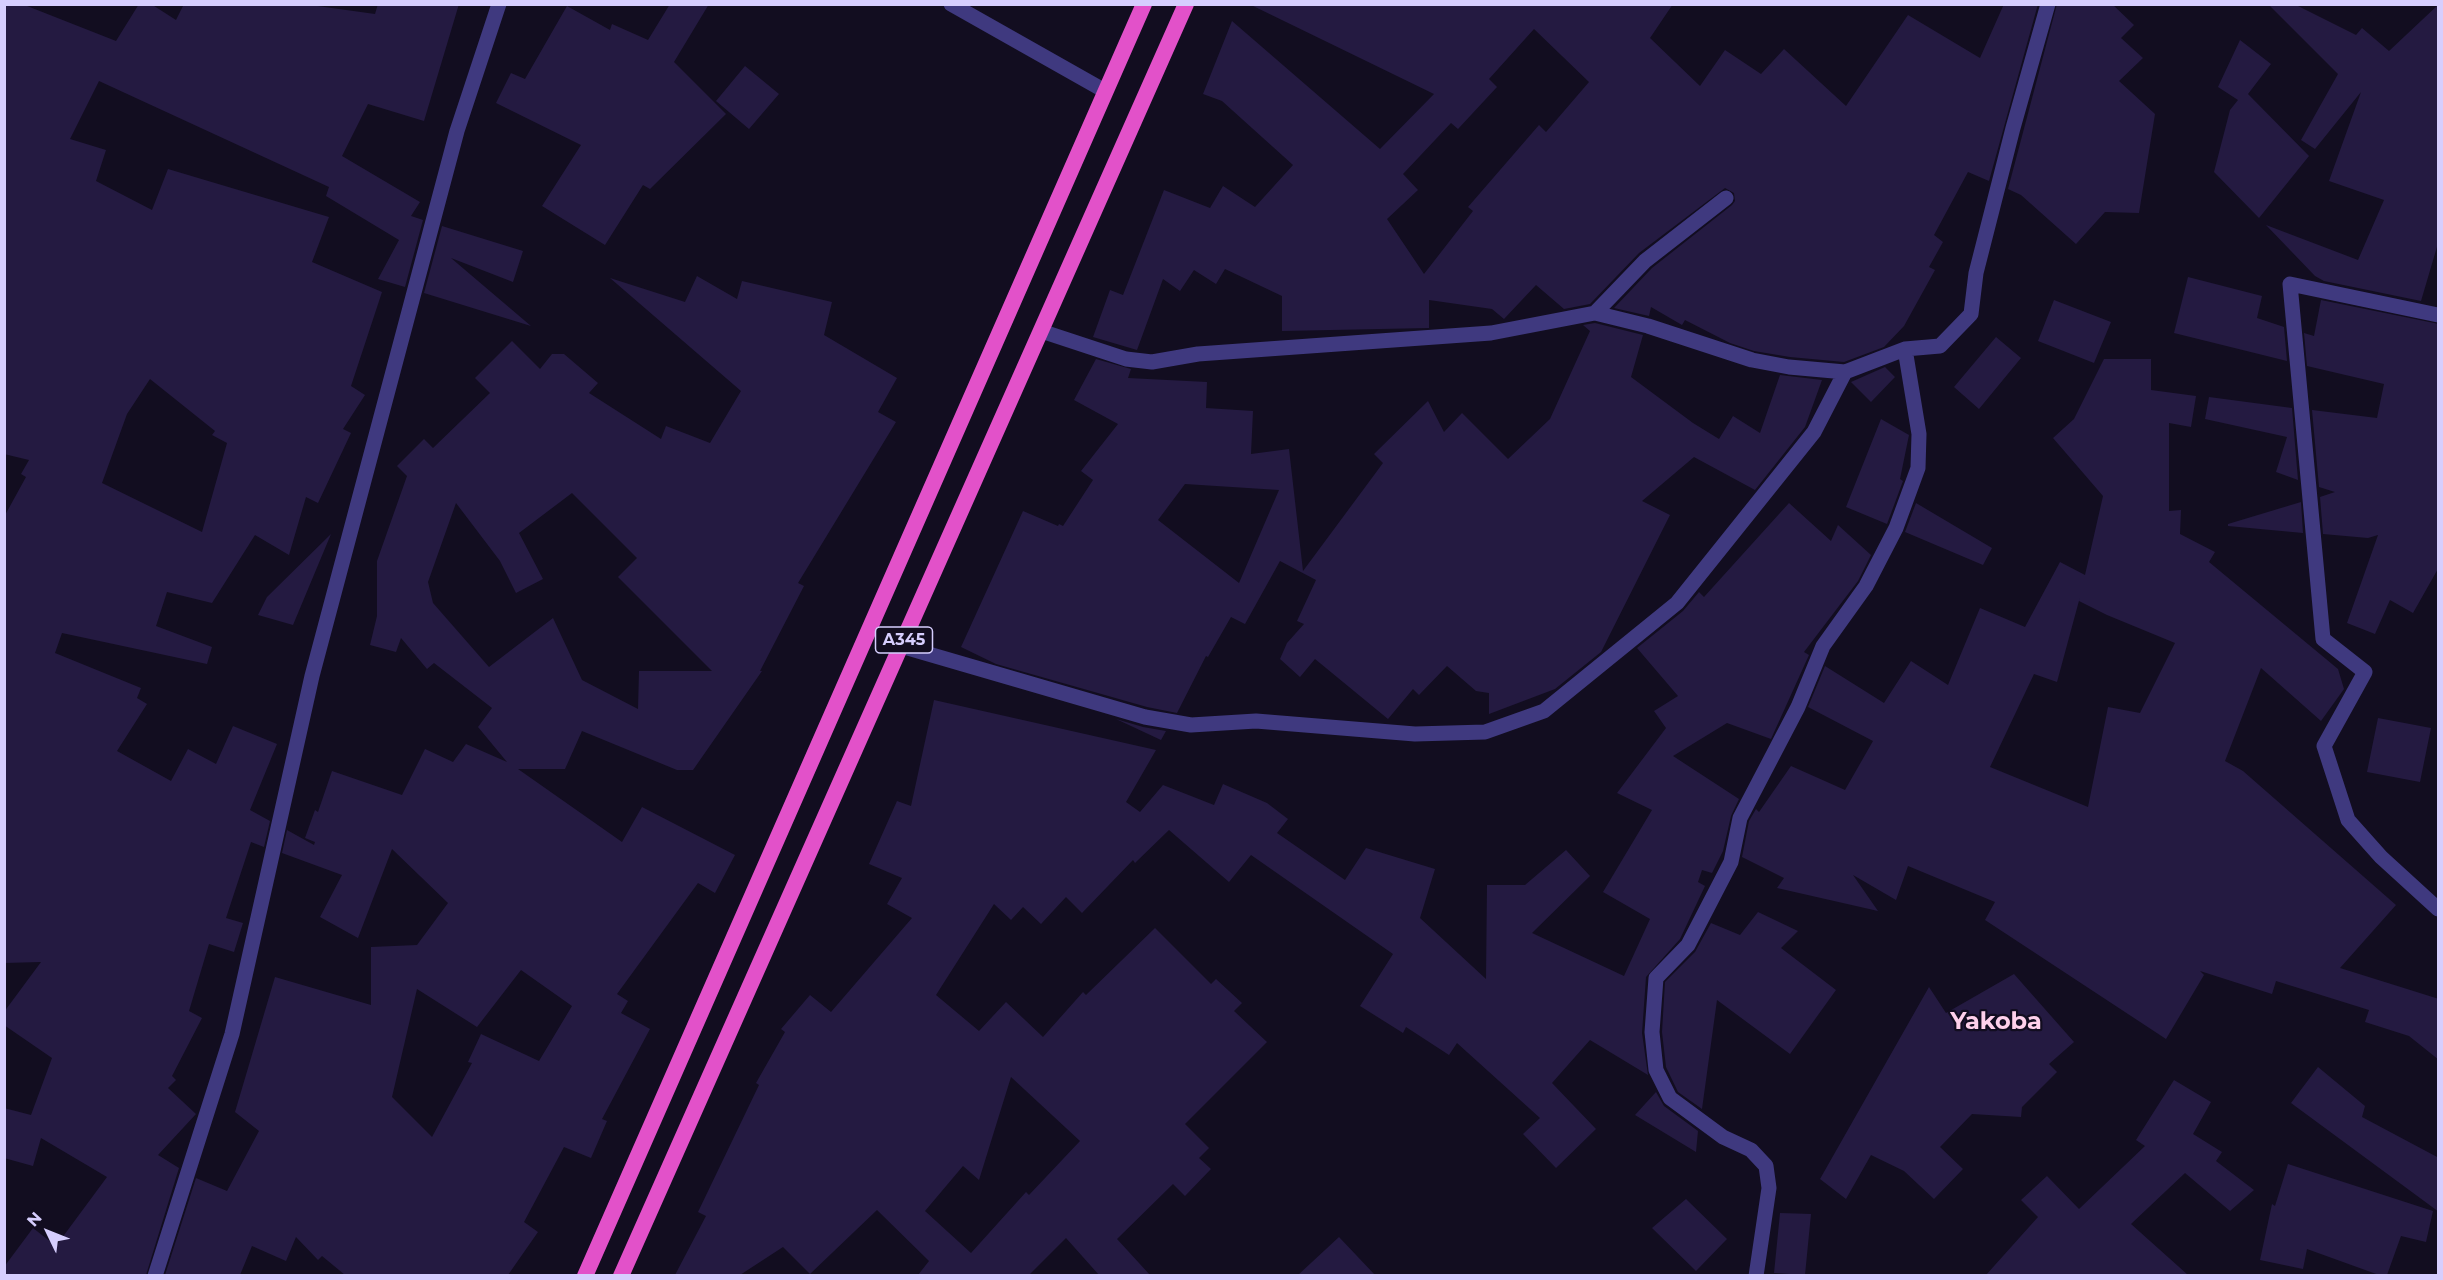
<!DOCTYPE html>
<html>
<head>
<meta charset="utf-8">
<style>
  body { margin:0 }
  #map { position:relative; width:2443px; height:1280px; overflow:hidden; background:#120d20; font-family:Montserrat,sans-serif }
  canvas { display:block }
  .frame { position:absolute; inset:0; border:6px solid #d6cefe; pointer-events:none }
  .north { position:absolute; left:18px; top:1202px; width:60px; height:60px; -webkit-text-stroke:4px #120d20; paint-order:stroke; rotate:313deg; font-size:16px; font-weight:700; line-height:24px; text-align:center; color:#d6cefe }
  .north::after { content:''; display:block; margin:auto; width:21px; height:27px; background:#d6cefe; clip-path:polygon(50% 0,100% 100%,50% 72%,0 100%) }
</style>
</head>
<body>
<div id="map">
<canvas width="2443" height="1280"></canvas>
<div class="frame"></div>
<div class="north">N</div>
</div>
<script>
const ctx = document.querySelector('canvas').getContext('2d');
ctx.lineJoin = 'round';
function fill(path, color) {
  ctx.fillStyle = color;
  ctx.fill(path, 'evenodd');
}
function toPath(rows) {
  const path = new Path2D();
  for (const r of rows) {
    path.moveTo(r[0], r[1]);
    for (let i = 2; i < r.length; i += 2) path.lineTo(r[i], r[i + 1]);
  }
  return path;
}
function strokePath(path, color, width, dash) {
  ctx.strokeStyle = color;
  ctx.lineWidth = width;
  ctx.lineCap = dash ? 'butt' : 'round';
  ctx.setLineDash(dash || []);
  ctx.stroke(path);
}
function label(font, color, halo, rows, align = 'center') {
  ctx.font = font + ' Montserrat,sans-serif';
  ctx.lineWidth = 4.5;
  ctx.setLineDash([]);
  ctx.textBaseline = 'middle';
  ctx.strokeStyle = halo;
  ctx.fillStyle = color;
  for (const [text, x, y, turn = 0] of rows) {
    ctx.save();
    ctx.translate(x, y);
    ctx.rotate((+turn || 0) * Math.PI / 180);
    ctx.textAlign = isNaN(turn) ? turn : align;
    if (halo) ctx.strokeText(text, 0, 0);
    ctx.fillText(text, 0, 0);
    ctx.restore();
  }
}
fill(toPath([
  [4,4,22,4,116,41,139,4,151,4,176,20,184,4,303,4,375,14,378,4,459,4,424,121,368,104,342,156,420,202,411,216,423,220,405,287,378,279,399,240,326,196,329,187,99,81,70,139,106,150,96,181,152,210,168,169,329,217,312,262,382,292,351,386,365,395,343,429,351,433,318,503,306,497,289,555,255,535,212,603,167,592,156,626,212,647,207,664,62,633,55,653,141,688,137,698,147,704,117,751,171,781,188,749,216,764,233,726,277,744,250,810,270,821,264,847,251,842,226,918,243,923,234,952,209,944,189,1011,202,1018,172,1076,176,1080,168,1088,196,1114,158,1155,179,1168,146,1275,4,1275,4,1267,33,1228,56,1246,107,1177,41,1138,33,1166,4,1158,4,1108,31,1115,52,1058,4,1025,4,1012,41,962,4,963,4,517,26,477,21,474,29,460,4,454],
  [150,379,215,431,212,435,227,443,202,532,102,483,127,414],
  [670,4,709,4,674,62,726,114,650,189,643,185,605,245,542,206,581,145,496,103,511,73,525,79,567,6,610,30,612,24,648,40],
  [1249,4,1673,4,1650,38,1700,86,1725,50,1761,74,1784,49,1846,106,1908,15,1980,58,2004,4,2038,4,1989,181,1968,172,1934,235,1943,242,1929,267,1935,270,1904,326,1884,347,1844,362,1790,357,1754,351,1730,343,1685,320,1682,325,1651,307,1649,316,1614,308,1652,268,1732,205,1735,201,1734,193,1725,188,1639,253,1590,304,1564,309,1536,285,1504,319,1492,309,1429,300,1429,328,1282,331,1282,296,1225,269,1216,284,1194,270,1180,291,1163,279,1137,350,1093,337,1110,290,1123,295,1164,190,1210,208,1223,186,1255,207,1293,165,1222,101,1203,94,1232,21,1380,149,1434,94],
  [1534,29,1589,82,1546,132,1539,125,1468,207,1473,211,1424,274,1387,219,1418,190,1403,174,1451,123,1458,129,1497,87,1489,79],
  [2057,4,2112,4,2134,25,2121,38,2143,58,2119,81,2155,114,2139,213,2105,212,2076,244,2021,195,2008,189],
  [2268,4,2294,4,2356,35,2362,28,2389,51,2439,4,2439,240,2421,301,2324,281,2315,276,2266,225,2358,260,2384,200,2329,181,2361,92,2315,149,2301,140,2338,74],
  [2240,40,2271,64,2248,94,2309,156,2259,218,2214,172,2230,110,2238,100,2218,87],
  [745,66,779,94,749,129,716,101],
  [442,226,523,251,513,282,451,258,531,326,424,293],
  [697,276,737,299,742,281,832,302,824,335,897,378,878,412,896,422,798,583,804,586,760,671,762,671,693,770,677,770,582,731,565,769,518,769,622,842,642,807,735,855,715,893,698,883,617,994,628,1001,621,1013,650,1029,602,1119,607,1121,591,1158,564,1147,524,1222,538,1232,508,1275,345,1275,322,1256,318,1260,296,1237,286,1261,252,1246,240,1275,165,1275,196,1178,227,1191,259,1131,235,1112,275,977,371,1005,371,947,417,945,448,903,392,849,358,938,320,917,342,875,282,853,287,830,314,845,315,842,305,838,315,810,318,812,332,771,402,795,425,749,453,762,466,744,507,762,478,727,492,708,434,663,427,669,401,638,396,652,370,645,377,616,377,561,407,476,397,466,424,439,433,448,490,393,475,378,512,341,540,369,552,354,564,354,598,383,589,393,661,439,666,426,710,443,741,391,610,278,685,302],
  [572,493,637,558,618,577,712,671,639,671,638,709,582,680,553,618,489,667,433,603,428,582,456,503,500,561,516,593,543,579,519,533],
  [521,970,572,1006,539,1061,481,1034,468,1062,472,1063,432,1137,392,1097,417,989,477,1027],
  [2188,277,2262,296,2257,318,2284,327,2287,361,2174,333],
  [2054,300,2111,322,2094,363,2038,341],
  [2321,300,2439,324,2439,567,2413,613,2390,600,2375,634,2347,623,2378,535,2368,538,2323,534,2320,497,2335,492,2319,487,2312,410,2377,418,2384,384,2307,366,2304,333,2314,336],
  [1595,323,1643,335,1631,377,1693,423,1719,439,1733,416,1760,433,1780,375,1822,380,1805,427,1755,490,1694,457,1642,501,1670,515,1601,652,1555,689,1489,714,1489,693,1476,691,1447,666,1419,695,1413,689,1388,719,1315,659,1300,677,1280,659,1287,643,1304,624,1297,621,1316,580,1280,561,1245,624,1231,617,1208,657,1206,656,1177,713,1147,707,996,664,961,647,1023,511,1058,526,1059,524,1063,526,1093,480,1081,471,1118,424,1074,400,1096,359,1131,369,1128,378,1207,382,1206,408,1253,411,1251,454,1289,449,1303,571,1383,463,1374,454,1428,401,1444,432,1462,413,1508,459,1550,419,1590,331,1583,325],
  [1185,484,1279,490,1239,583,1158,520],
  [1996,337,2021,358,1979,409,1954,387],
  [2104,359,2151,359,2151,390,2196,396,2191,427,2169,423,2169,511,2181,510,2180,534,2215,552,2209,562,2338,669,2344,689,2321,721,2261,668,2225,761,2243,771,2396,905,2340,968,2439,999,2439,1060,2409,1036,2365,1022,2369,1010,2276,981,2272,994,2200,971,2204,975,2166,1039,1985,920,1995,902,1908,866,1896,900,1853,875,1878,911,1777,888,1784,878,1742,857,1749,821,1756,809,1759,812,1791,766,1845,790,1873,741,1808,707,1825,666,1884,703,1911,661,1948,685,1980,608,2025,627,2060,562,2085,575,2103,496,2053,438,2074,419],
  [2080,597,2079,601,2107,615,2175,643,2140,713,2108,707,2088,807,1990,767,2034,674,2057,682],
  [1885,367,1895,377,1871,402,1851,382],
  [2209,397,2292,408,2298,480,2276,472,2287,437,2205,419],
  [1881,419,1909,435,1900,479,1903,481,1887,524,1846,507],
  [2301,502,2303,533,2228,526,2228,524],
  [1789,503,1831,541,1838,525,1871,555,1858,581,1804,652,1809,655,1771,739,1727,723,1673,756,1739,799,1731,816,1723,851,1712,873,1702,870,1698,882,1705,886,1680,939,1646,977,1642,1033,1648,1075,1590,1040,1552,1083,1596,1129,1556,1168,1523,1134,1540,1118,1457,1043,1449,1055,1406,1027,1403,1033,1360,1006,1393,954,1251,855,1229,882,1169,830,1135,863,1133,860,1082,913,1066,897,1041,924,1023,907,1011,920,994,904,936,995,979,1031,1006,1002,1043,1037,1083,992,1086,995,1155,928,1211,984,1216,979,1242,1003,1234,1011,1267,1042,1185,1124,1209,1148,1199,1158,1211,1169,1185,1196,1173,1184,1117,1239,1150,1275,1099,1275,1066,1238,1029,1275,918,1275,929,1261,877,1210,810,1274,783,1247,740,1275,675,1275,706,1216,698,1212,759,1085,756,1083,785,1032,781,1029,810,995,831,1012,912,918,887,904,902,878,869,864,897,801,911,806,934,700,1156,750,1126,802,1140,812,1163,785,1214,805,1223,784,1267,803,1288,819,1277,833,1345,880,1366,848,1435,869,1420,918,1486,979,1487,885,1525,885,1566,850,1590,876,1532,933,1624,976,1650,919,1603,892,1652,810,1617,793,1666,728,1654,711,1678,696,1637,648,1683,611,1699,592,1704,597],
  [1011,1077,1080,1141,1029,1195,1026,1192,971,1253,925,1211,963,1166,979,1180],
  [1916,503,1992,548,1983,565,1905,532],
  [331,534,293,625,258,615,267,597],
  [2378,718,2431,728,2420,782,2367,772],
  [1116,719,1143,727,1166,731,1161,740],
  [1758,912,1798,931,1781,948,1836,990,1790,1054,1717,1000,1702,1109,1678,1092,1666,1067,1662,1032,1665,982,1695,952,1711,923,1740,935],
  [2014,974,2074,1042,2049,1064,2057,1072,2022,1107,2021,1117,1972,1114,1940,1147,1963,1169,1934,1199,1904,1171,1871,1155,1846,1199,1820,1179,1929,987,1946,1013],
  [2318,1067,2365,1106,2362,1117,2439,1158,2439,1212,2291,1103],
  [2174,1080,2211,1102,2193,1134,2222,1152,2216,1161,2254,1190,2230,1211,2185,1173,2131,1224,2188,1275,1986,1275,2038,1217,2021,1200,2047,1176,2079,1209,2145,1146,2136,1140],
  [1656,1092,1664,1106,1698,1131,1696,1152,1635,1115],
  [2288,1164,2433,1211,2426,1242,2401,1236,2387,1275,2379,1275,2307,1249,2303,1269,2260,1260,2272,1204,2275,1206],
  [1686,1199,1727,1239,1696,1271,1652,1228],
  [1780,1213,1811,1214,1805,1275,1774,1273],
  [1339,1237,1375,1275,1298,1275]
]), '#241a41');
strokePath(toPath([
  [951,4,1105,91],
  [1595,313,1645,261,1726,198],
  [2438,315,2290,284,2323,639,2365,672,2324,746,2348,820,2381,857,2438,909],
  [1041,331,1126,359,1152,362,1198,354,1491,333,1595,313,1648,326,1752,360,1789,367,1845,372,1905,349,1940,346,1971,314,1976,273,2013,128,2048,4],
  [901,646,1145,717,1191,725,1256,721,1415,734,1485,732,1544,711,1677,603,1814,432,1845,372],
  [155,1276,232,1034,312,676,457,131,499,4],
  [1756,1276,1769,1188,1766,1166,1751,1150,1723,1137,1670,1098,1656,1070,1652,1032,1656,978,1688,945,1731,862,1740,818,1798,707,1823,646,1866,586,1896,528,1918,468,1919,434,1905,349]
]), '#3f397f', 15);
strokePath(toPath([
  [585,1276,1144,4],
  [621,1276,1186,4]
]), '#e251c9', 16);
for (const [x, y, w] of [
  [904,640,57]
]) {
  const box = new Path2D();
  box.roundRect(x - w / 2, y - 13, w, 26, 4.5);
  ctx.fillStyle = '#120d20';
  ctx.fill(box);
  strokePath(box, '#d6cefe', 1.5);
}
label('bold 16px', '#d6cefe', null, [
  ["A345",904,640]
]);
label('bold 24px', '#fed0eb', '#120d20', [
  ["Yakoba",1996,1022]
]);
</script>
</body>
</html>
